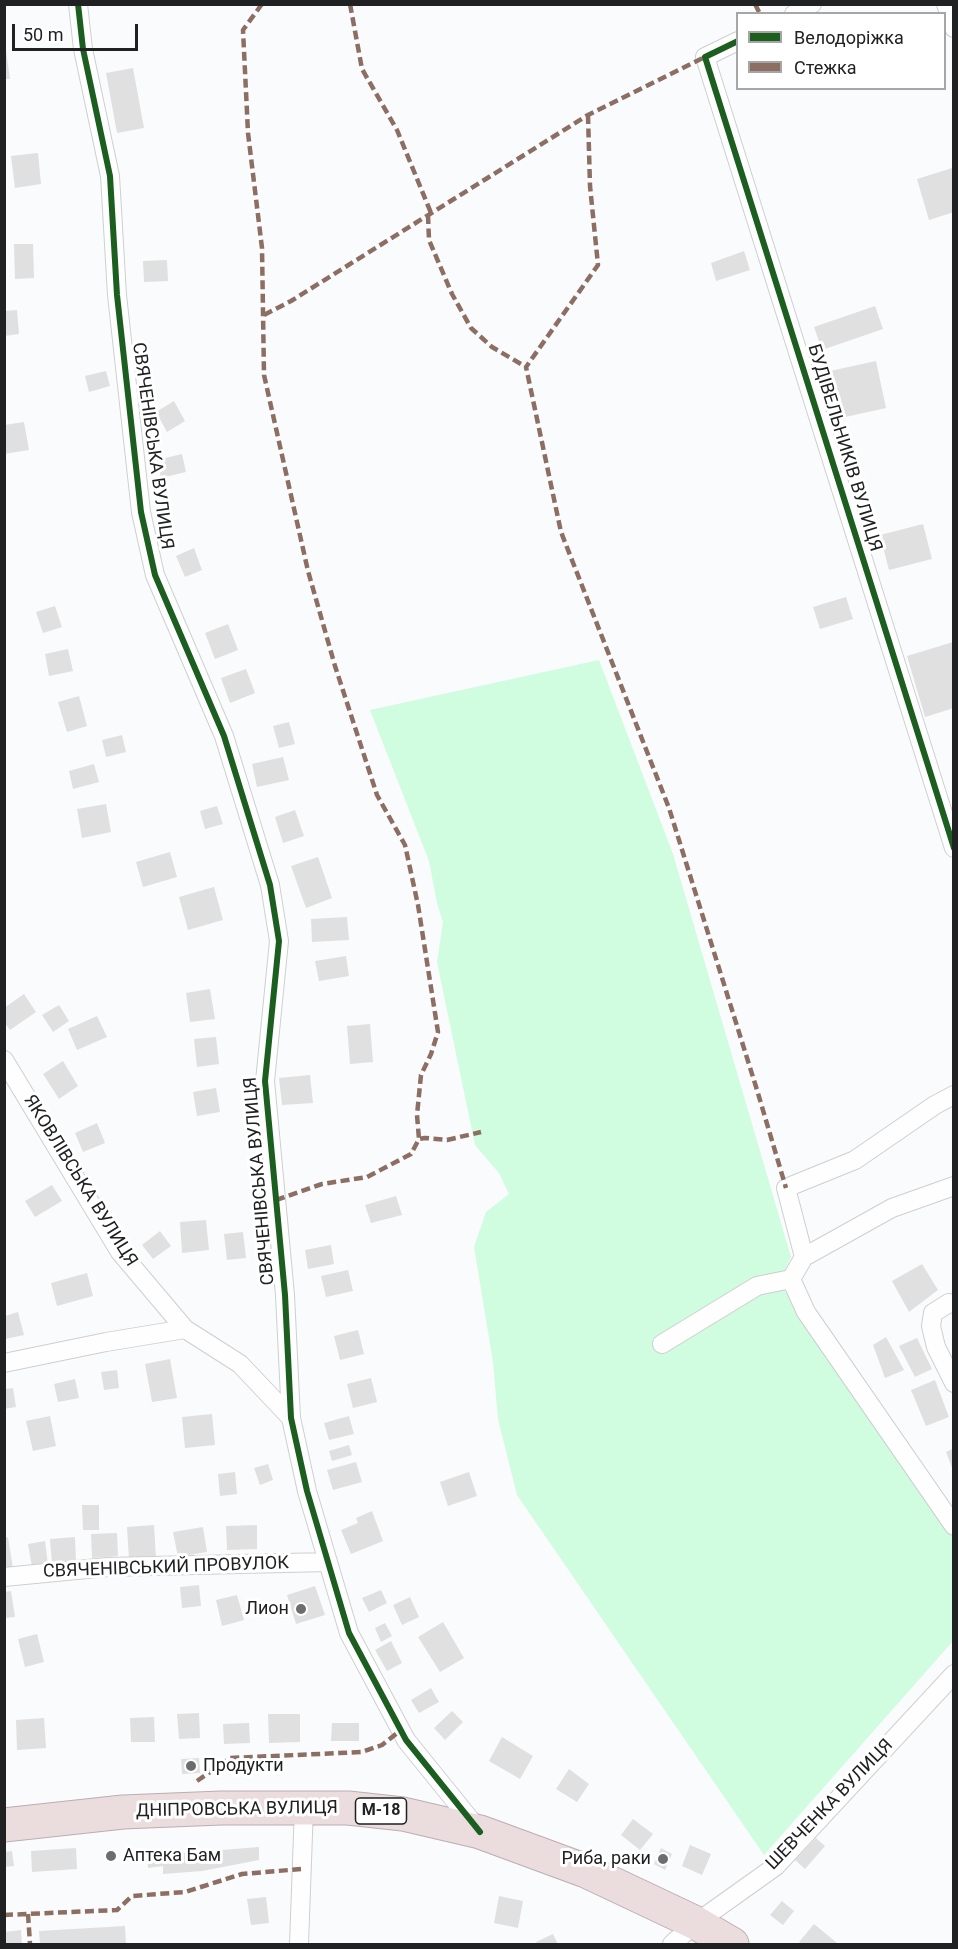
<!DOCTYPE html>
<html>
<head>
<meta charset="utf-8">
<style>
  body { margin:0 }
  #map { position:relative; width:958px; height:1949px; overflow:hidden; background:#f9fbfd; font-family:Roboto,sans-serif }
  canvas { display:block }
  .frame { position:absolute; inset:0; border:6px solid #202123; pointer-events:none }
  .legend { position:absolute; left:736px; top:12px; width:210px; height:78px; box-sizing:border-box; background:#fff; border:2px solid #a6a6a7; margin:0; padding:8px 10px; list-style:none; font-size:18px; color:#202123 }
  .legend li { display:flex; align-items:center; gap:12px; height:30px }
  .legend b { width:30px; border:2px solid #a6a6a7 }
  .scale { position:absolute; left:12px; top:24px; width:126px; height:27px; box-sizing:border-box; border:3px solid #202123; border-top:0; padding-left:8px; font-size:18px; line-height:21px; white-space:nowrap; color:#202123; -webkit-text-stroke:4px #fff; paint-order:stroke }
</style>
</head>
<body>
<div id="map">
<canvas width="958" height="1949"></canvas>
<div class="frame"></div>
<ul class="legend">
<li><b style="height:8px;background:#1b5e20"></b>Велодоріжка</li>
<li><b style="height:8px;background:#8d6e63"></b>Стежка</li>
</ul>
<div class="scale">50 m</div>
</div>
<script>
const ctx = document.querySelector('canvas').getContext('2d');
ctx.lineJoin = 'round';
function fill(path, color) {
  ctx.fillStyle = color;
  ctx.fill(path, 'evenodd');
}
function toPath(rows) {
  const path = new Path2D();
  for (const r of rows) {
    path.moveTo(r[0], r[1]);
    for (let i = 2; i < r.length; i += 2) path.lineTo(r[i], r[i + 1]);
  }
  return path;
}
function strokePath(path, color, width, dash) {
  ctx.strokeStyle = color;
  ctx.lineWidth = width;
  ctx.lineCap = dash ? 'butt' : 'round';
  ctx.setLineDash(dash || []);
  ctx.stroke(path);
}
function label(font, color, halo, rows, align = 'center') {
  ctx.font = font + ' Roboto,sans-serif';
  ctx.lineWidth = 6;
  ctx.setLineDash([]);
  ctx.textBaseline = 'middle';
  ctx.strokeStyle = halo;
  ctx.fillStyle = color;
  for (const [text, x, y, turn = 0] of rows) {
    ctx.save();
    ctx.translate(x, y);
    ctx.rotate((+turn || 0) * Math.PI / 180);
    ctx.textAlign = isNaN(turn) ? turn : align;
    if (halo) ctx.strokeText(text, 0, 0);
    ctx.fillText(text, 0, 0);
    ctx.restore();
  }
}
fill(toPath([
  [599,660,673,854,791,1257,779,1282,953,1537,953,1641,764,1855,517,1495,498,1419,493,1362,474,1247,486,1212,509,1194,499,1173,475,1145,437,962,443,922,437,903,429,861,370,710]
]), '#d0fcdf');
fill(toPath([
  [4,50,6,50,10,79,4,79],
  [133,68,144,128,117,133,106,73],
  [38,153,41,184,15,188,11,156],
  [952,168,954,212,929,220,917,179],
  [14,244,33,244,34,278,15,279],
  [744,251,750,270,716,281,711,263],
  [167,260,168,281,144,282,143,261],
  [875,306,883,329,822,350,814,327],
  [17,310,19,334,4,336,4,311],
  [876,361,886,408,841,418,830,371],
  [106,371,110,386,89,392,85,376],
  [174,401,185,421,167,432,156,412],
  [24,422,29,450,4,454,4,425],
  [182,454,186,472,161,478,157,460],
  [923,524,932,559,889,570,880,535],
  [194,548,202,570,185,577,176,556],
  [846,597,853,619,820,629,813,607],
  [55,606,62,627,43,633,36,612],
  [228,624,238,650,215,659,205,633],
  [953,642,954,708,925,717,907,656],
  [68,649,73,671,49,676,45,654],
  [246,669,255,693,230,703,221,678],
  [79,696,87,726,67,732,58,702],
  [289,722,295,744,279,748,273,726],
  [122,735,126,752,106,757,102,740],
  [283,757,289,780,257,787,252,764],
  [94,764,99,782,73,789,69,771],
  [106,804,111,832,82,838,77,809],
  [217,806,223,824,205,829,200,811],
  [295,810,304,836,283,843,275,817],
  [170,852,177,877,143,887,136,862],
  [318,857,332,898,306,908,291,866],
  [214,887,223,920,188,930,179,897],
  [347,917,349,940,312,942,311,919],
  [346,956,349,976,319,981,315,961],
  [210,989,215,1019,190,1022,186,993],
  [24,994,36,1012,10,1030,4,1022,4,1008],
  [59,1005,69,1021,53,1032,42,1015],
  [97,1016,107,1037,77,1050,68,1029],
  [370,1024,373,1062,350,1064,347,1026],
  [216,1037,219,1064,197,1067,194,1039],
  [63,1061,78,1086,59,1099,43,1074],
  [310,1075,313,1103,282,1105,279,1078],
  [216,1088,220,1112,197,1116,193,1092],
  [97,1123,105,1143,83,1152,75,1133],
  [52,1185,62,1201,35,1217,25,1201],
  [396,1196,402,1215,371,1223,365,1205],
  [206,1220,209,1250,182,1253,180,1222],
  [160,1231,171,1246,153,1259,142,1245],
  [243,1232,246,1258,227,1260,224,1234],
  [331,1245,334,1264,308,1269,305,1250],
  [922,1264,938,1290,909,1312,892,1281],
  [348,1270,353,1291,326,1297,321,1276],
  [87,1273,93,1296,57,1306,51,1283],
  [18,1312,24,1335,5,1339,5,1316],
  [358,1330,364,1354,340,1360,334,1336],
  [886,1337,904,1370,885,1378,873,1345],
  [917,1338,932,1369,915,1377,899,1346],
  [170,1359,177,1398,152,1402,145,1364],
  [117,1370,119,1388,104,1390,101,1372],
  [371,1378,377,1402,353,1408,347,1384],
  [75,1379,79,1398,58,1402,54,1384],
  [935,1380,949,1417,926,1426,911,1390],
  [13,1388,16,1407,4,1409,4,1389],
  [212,1414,215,1445,185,1448,182,1417],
  [50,1416,56,1446,33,1451,26,1421],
  [349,1416,354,1434,329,1440,324,1423],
  [349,1445,352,1455,332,1461,329,1451],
  [954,1448,954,1470,953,1470,946,1452],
  [356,1462,362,1482,333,1490,327,1470],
  [268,1464,273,1480,260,1485,254,1468],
  [235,1472,237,1494,220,1496,218,1474],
  [469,1472,477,1496,448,1506,440,1482],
  [82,1505,99,1505,99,1530,83,1530],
  [372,1511,383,1541,351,1554,341,1530,358,1523,356,1518],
  [154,1525,156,1558,129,1559,127,1527],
  [257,1525,257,1549,227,1550,226,1526],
  [203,1527,207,1552,178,1557,173,1532],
  [117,1533,118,1556,92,1558,91,1534],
  [8,1537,13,1568,4,1569,4,1538],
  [75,1537,76,1561,52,1563,50,1539],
  [45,1541,48,1565,32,1567,28,1544],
  [199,1585,201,1606,182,1608,180,1587],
  [315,1586,325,1615,296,1624,287,1595],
  [381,1590,387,1603,369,1612,362,1598],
  [11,1591,15,1617,4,1618,4,1592],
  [237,1595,244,1620,222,1626,216,1600],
  [410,1597,419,1617,402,1625,393,1605],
  [443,1622,464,1658,440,1672,418,1637],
  [385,1623,392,1636,381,1642,375,1628],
  [37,1634,44,1662,25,1667,18,1639],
  [391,1641,402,1663,387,1671,375,1650],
  [431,1688,439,1702,419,1713,411,1700],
  [452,1711,463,1722,445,1740,434,1728],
  [199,1713,200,1738,179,1739,177,1714],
  [268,1714,300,1714,300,1742,269,1743],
  [154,1717,155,1742,131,1742,130,1718],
  [44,1718,46,1748,17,1750,16,1720],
  [249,1723,250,1743,224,1744,223,1724],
  [332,1723,359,1723,359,1741,331,1741],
  [502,1737,533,1756,520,1779,489,1761],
  [199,1758,200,1773,182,1774,181,1759],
  [569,1769,589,1784,577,1802,556,1789],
  [633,1819,653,1834,640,1850,621,1835],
  [816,1838,825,1846,805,1869,795,1860],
  [690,1845,711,1854,702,1875,682,1866],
  [259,1847,259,1860,202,1871,163,1874,163,1866,148,1868,147,1856],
  [76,1848,77,1869,32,1872,31,1851],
  [661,1848,672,1854,665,1870,654,1864],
  [12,1851,14,1866,4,1867,4,1852],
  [499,1896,523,1901,518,1928,494,1923],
  [266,1897,269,1923,251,1925,247,1899],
  [782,1901,794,1911,783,1925,770,1915],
  [814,1924,837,1943,836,1944,802,1944,799,1942],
  [125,1926,126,1944,40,1944,39,1931],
  [21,1930,22,1944,4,1944,4,1932],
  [553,1934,558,1944,537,1944,536,1942]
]), '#e0e0e1');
const street = toPath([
  [78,4,83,49,110,176,117,295,141,512,155,575,224,736,270,885,279,941,265,1081,285,1295,291,1418,307,1491,349,1633,406,1740,477,1828],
  [946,4,954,28],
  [794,14,812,4],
  [738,41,705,57,954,848],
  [4,1060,120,1252,185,1329,240,1364,291,1418],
  [954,1186,892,1208,804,1257,791,1279,806,1312,954,1526],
  [804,1257,786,1188,855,1160,935,1105,954,1095],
  [954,1304,949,1303,933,1313,931,1326,936,1347,954,1383],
  [662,1344,757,1286,791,1279],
  [4,1363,106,1342,185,1329],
  [4,1577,108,1567,328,1562],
  [299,1944,304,1807],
  [672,1944,696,1923,776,1866,954,1674]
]);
const highway = toPath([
  [4,1825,123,1812,221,1808,348,1808,403,1814,480,1832,586,1871,696,1923,732,1944]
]);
strokePath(street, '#cecfd0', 20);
strokePath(highway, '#bcadb2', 35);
strokePath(street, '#fefeff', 18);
strokePath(highway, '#ebdcde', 33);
strokePath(toPath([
  [262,4,243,30,248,133,262,248,264,375,308,571,335,666,377,795,405,845,418,905,438,1032,431,1054,421,1075,417,1115,419,1139],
  [350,4,362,69,397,130,431,213],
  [755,4,760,14],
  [588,115,590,186,598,265,526,367,561,532,669,808,757,1090,786,1188],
  [428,215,429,240,452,294,471,328,492,347,526,367],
  [264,315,291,301,588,115,705,57],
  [276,1200,322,1184,367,1177,411,1154,419,1139,425,1138,447,1140,481,1132],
  [197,1781,230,1758,362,1752,382,1745,401,1730],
  [28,1914,30,1944],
  [4,1915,117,1910,132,1896,185,1892,242,1874,301,1869]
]), '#8d6e63', 4.5, [9, 4.5]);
strokePath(toPath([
  [78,4,83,49,110,176,117,295,141,512,155,575,224,736,270,885,279,941,265,1081,285,1295,291,1418,307,1491,349,1633,406,1740,480,1832],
  [738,41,705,57,954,848]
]), '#1b5e20', 6);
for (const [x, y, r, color] of [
  [301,1609,6,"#6c6d6f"],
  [191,1766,6,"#6c6d6f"],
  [111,1856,6,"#6c6d6f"],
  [663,1859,6,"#6c6d6f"]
]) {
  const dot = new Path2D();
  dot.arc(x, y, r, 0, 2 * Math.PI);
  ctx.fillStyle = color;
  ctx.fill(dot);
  strokePath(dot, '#fff', 2);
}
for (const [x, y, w] of [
  [381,1811,51]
]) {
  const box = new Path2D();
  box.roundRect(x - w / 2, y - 13, w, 26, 4.5);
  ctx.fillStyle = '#fff';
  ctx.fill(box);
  strokePath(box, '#202123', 1.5);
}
label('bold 16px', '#202123', null, [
  ["М-18",381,1811]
]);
label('18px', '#202123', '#fff', [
  ["СВЯЧЕНІВСЬКА ВУЛИЦЯ",152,446,82],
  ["БУДІВЕЛЬНИКІВ ВУЛИЦЯ",844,448,73],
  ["ЯКОВЛІВСЬКА ВУЛИЦЯ",80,1181,58],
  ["СВЯЧЕНІВСЬКА ВУЛИЦЯ",260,1181,-95],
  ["СВЯЧЕНІВСЬКИЙ ПРОВУЛОК",166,1568,-2],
  ["ШЕВЧЕНКА ВУЛИЦЯ",830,1805,-46],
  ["ДНІПРОВСЬКА ВУЛИЦЯ",237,1810,-1]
]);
label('18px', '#202123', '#fff', [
  ["Лион",289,1609],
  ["Продукти",203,1766,"left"],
  ["Аптека Бам",123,1856,"left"],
  ["Риба, раки",651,1859]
], 'right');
</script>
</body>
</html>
